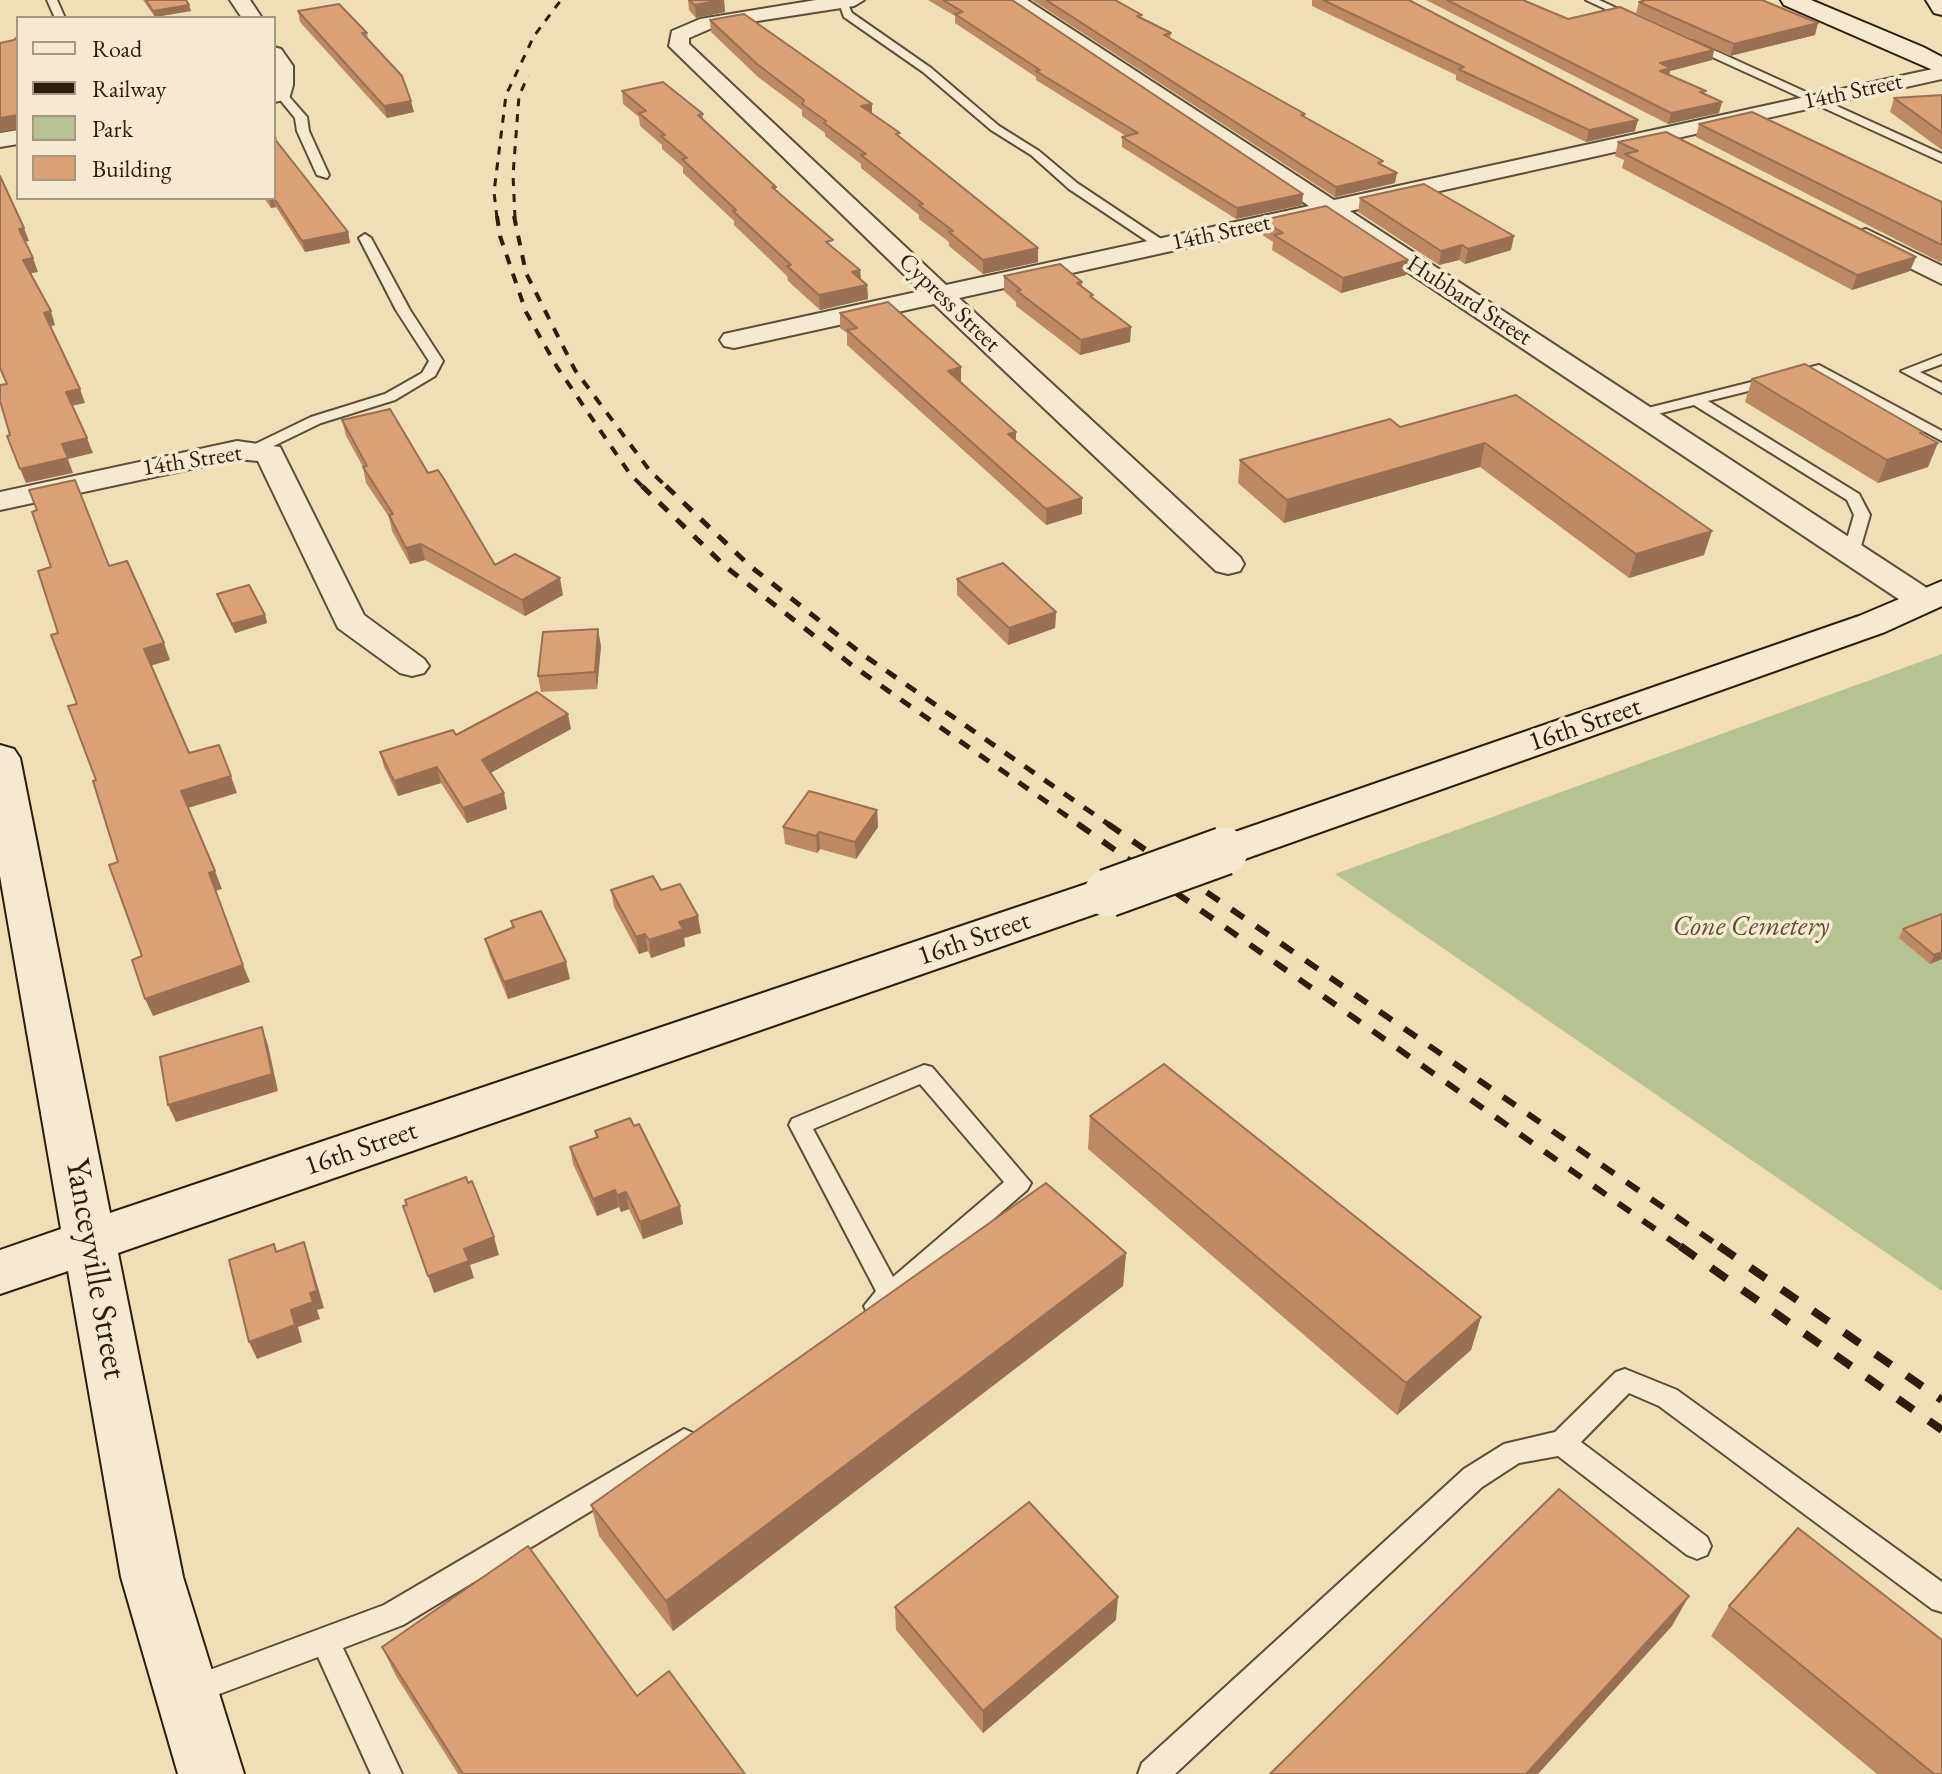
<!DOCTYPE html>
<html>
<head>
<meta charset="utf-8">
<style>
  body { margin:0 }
  #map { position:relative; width:1942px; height:1774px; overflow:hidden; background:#f0deb7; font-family:"EB Garamond",serif }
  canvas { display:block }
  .legend { position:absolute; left:16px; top:16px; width:260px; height:184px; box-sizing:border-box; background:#f5ead0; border:2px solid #a59882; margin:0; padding:10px 14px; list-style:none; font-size:24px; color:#2e1d0c }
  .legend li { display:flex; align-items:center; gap:16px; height:40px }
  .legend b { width:40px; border:2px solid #a59882 }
</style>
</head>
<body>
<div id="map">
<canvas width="1942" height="1774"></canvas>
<ul class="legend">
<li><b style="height:10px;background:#f5ead0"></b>Road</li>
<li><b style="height:10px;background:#2e1d0c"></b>Railway</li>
<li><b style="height:22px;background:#b6c291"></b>Park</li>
<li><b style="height:22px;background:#daa076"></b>Building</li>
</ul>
</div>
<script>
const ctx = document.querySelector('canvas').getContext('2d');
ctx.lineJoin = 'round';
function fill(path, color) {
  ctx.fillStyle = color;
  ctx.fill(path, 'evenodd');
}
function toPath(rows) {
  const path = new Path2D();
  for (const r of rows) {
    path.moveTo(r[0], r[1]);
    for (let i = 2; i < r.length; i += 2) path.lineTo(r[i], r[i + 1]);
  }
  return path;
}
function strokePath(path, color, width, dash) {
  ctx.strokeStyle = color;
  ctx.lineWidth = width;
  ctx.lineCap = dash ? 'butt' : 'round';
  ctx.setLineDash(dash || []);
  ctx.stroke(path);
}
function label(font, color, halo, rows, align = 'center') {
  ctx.font = font + ' "EB Garamond",serif';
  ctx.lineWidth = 7;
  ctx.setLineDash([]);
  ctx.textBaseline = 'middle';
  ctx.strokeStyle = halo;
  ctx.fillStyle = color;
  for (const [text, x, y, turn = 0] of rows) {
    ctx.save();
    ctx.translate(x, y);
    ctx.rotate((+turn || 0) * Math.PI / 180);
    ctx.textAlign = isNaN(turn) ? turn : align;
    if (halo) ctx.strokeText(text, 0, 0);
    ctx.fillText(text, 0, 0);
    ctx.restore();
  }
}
fill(toPath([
  [1942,654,1942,1291,1335,874]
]), '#b6c291');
const lane = toPath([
  [47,0,57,0,65,18,55,18,47,0],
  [838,0,846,0,852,13,931,68,999,126,1039,151,1077,183,1167,243,1167,249,1159,249,1069,189,1031,155,991,130,923,72,844,17,838,0],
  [1586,0,1599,0,1640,19,1631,21,1586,0],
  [1686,41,1694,41,1942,154,1942,162,1686,45,1686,41],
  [277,92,285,92,307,117,309,131,329,175,327,178,317,175,297,131,295,118,277,96,277,92],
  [365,234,371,238,410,310,443,361,435,376,395,400,321,423,257,454,247,454,247,448,311,417,385,394,422,373,429,361,396,310,359,238,365,234],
  [1942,355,1942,364,1920,372,1942,383,1942,393,1901,371,1942,355],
  [1819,365,1942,431,1942,441,1817,374,1708,401,1859,494,1870,515,1859,553,1851,558,1843,553,1854,515,1847,500,1694,405,1641,418,1634,414,1636,411,1819,365],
  [924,1065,932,1067,1031,1183,1027,1190,885,1313,876,1316,867,1313,864,1306,876,1291,789,1125,792,1119,924,1065],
  [920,1084,1004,1182,893,1277,813,1129,920,1084],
  [1625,1369,1677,1390,1942,1582,1942,1612,1932,1609,1659,1406,1629,1393,1581,1442,1707,1537,1711,1546,1707,1555,1697,1559,1687,1555,1558,1456,1519,1463,1482,1487,1175,1774,1138,1774,1142,1763,1464,1469,1504,1444,1555,1432,1616,1372,1625,1369],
  [684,1429,693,1433,697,1441,693,1449,403,1625,343,1648,402,1774,371,1774,318,1657,190,1705,180,1701,175,1691,180,1681,384,1605,684,1429]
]);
const street = toPath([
  [230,0,250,0,262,18,242,18,230,0],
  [816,0,864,0,854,6,712,28,689,38,689,44,946,285,1309,206,1004,0,1027,0,1334,200,1942,67,1942,79,1350,211,1936,594,1941,601,1936,608,1924,611,1912,608,1325,217,959,298,1240,557,1244,564,1240,571,1228,574,1216,571,934,304,734,348,724,346,720,340,724,334,921,291,669,46,672,31,700,19,816,0],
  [274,47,281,49,293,66,293,85,289,99,274,102,274,47],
  [18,130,18,144,0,147,0,133,18,130],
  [1866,229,1942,266,1942,284,1857,242,1853,237,1857,232,1866,229],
  [237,441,280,447,364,615,424,659,429,666,424,673,412,676,400,673,338,628,258,461,237,459,0,510,0,492,237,441]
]);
const secondary = toPath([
  [1781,0,1811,0,1923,47,1942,57,1942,74,1784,5,1781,0],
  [1926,0,1942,0,1942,15,1934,13,1926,0],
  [1942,581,1942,606,1885,632,1239,861,1224,865,1209,861,1202,851,1209,841,1859,616,1942,581],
  [0,745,14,749,20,758,110,1213,1092,882,1108,878,1124,882,1130,893,1124,904,118,1253,183,1577,244,1774,178,1774,121,1577,68,1271,0,1294,0,1250,61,1229,0,876,0,745]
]);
strokePath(lane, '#5e4d37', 4);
strokePath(street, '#5e4d37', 4);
strokePath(secondary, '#2e1d0c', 4);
fill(lane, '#f5ead0');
fill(street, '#f5ead0');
fill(secondary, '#f5ead0');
strokePath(toPath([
  [497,218,494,192,506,95,534,36,561,0],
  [515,218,513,175,519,96,528,76]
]), '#2e1d0c', 3, [8, 8]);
strokePath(toPath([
  [497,216,500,236,526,312,557,367,630,474,644,488],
  [514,216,526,273,575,370,650,471,668,488]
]), '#2e1d0c', 4, [10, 10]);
strokePath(toPath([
  [642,486,726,567,853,666,1081,826],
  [666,486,750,566,862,654,1111,826]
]), '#2e1d0c', 5, [12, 12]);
strokePath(toPath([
  [1078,824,1682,1248],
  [1108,824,1722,1248]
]), '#2e1d0c', 6, [15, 15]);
strokePath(toPath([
  [1680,1246,1942,1430],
  [1719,1246,1942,1400]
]), '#2e1d0c', 8, [19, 19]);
const secondaryBridge = toPath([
  [1108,893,1224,851]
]);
strokePath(secondaryBridge, '#2e1d0c', 51, []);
strokePath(secondaryBridge, '#f5ead0', 47);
fill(toPath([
  [143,0,186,0,191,11,155,17],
  [688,0,724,0,725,12,696,18,689,10],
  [928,0,1012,0,1302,205,1236,219,1122,147,1122,137,1126,136,1036,80,1036,77,955,23,955,16],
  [1032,0,1115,0,1142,18,1171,33,1170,38,1305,114,1304,117,1382,166,1395,183,1335,197],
  [1312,0,1409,0,1635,131,1586,142,1456,80,1456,75,1312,6],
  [1426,0,1523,0,1568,19,1714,50,1712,60,1670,71,1669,74,1705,94,1719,113,1668,124],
  [1639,2,1815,35,1730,56,1636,13],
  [298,11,367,33,368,39,414,112,387,118,300,22],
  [710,20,872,114,1038,262,983,274,949,246,949,242,919,219,919,215,861,168,861,164,825,136,825,133,802,116,802,110,758,77,711,32],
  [622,91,703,114,703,119,776,187,776,191,833,247,860,270,861,279,867,285,868,299,820,310,788,281,787,276,734,225,734,221,683,173,683,167,662,149,662,145,640,126,639,117,623,104],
  [1942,95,1942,150,1890,112,1894,98],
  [1699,124,1942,202,1942,261,1940,262,1696,137],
  [274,129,277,139,275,140,348,232,350,243,305,252,276,207,271,208,264,198,274,198],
  [1618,142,1910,271,1852,290,1622,168,1624,160,1615,156],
  [1360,198,1511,250,1465,264,1459,260,1439,265,1358,212],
  [1263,220,1408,260,1406,275,1341,293,1272,250,1273,242,1261,234],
  [1004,276,1082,282,1082,286,1093,298,1131,327,1130,342,1080,355,1016,306,1016,302,1004,291],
  [840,313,961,367,961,382,1016,440,1082,514,1046,525,847,345,847,333,840,328],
  [1752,379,1922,435,1928,467,1878,483,1745,402],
  [1516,395,1704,555,1629,578,1480,467,1284,523,1238,483,1240,460,1400,427],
  [342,420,428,473,495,565,563,595,525,616,425,560,410,564,392,531,389,517,366,483,363,467,346,436],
  [957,579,1056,612,1055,628,1008,645,957,595],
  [217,594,265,615,267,623,235,633,220,603],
  [601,646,597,689,541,692,538,676],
  [571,729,490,773,507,809,467,823,441,783,398,796,384,767,380,752,456,735],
  [877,810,878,827,856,859,820,849,817,853,785,844,783,827],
  [611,890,661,890,701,933,684,938,685,946,651,958,648,951,639,954,614,907],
  [1942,914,1942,959,1930,964,1899,938,1903,929],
  [511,921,570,979,508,999,490,956,485,939,512,928],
  [1090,1116,1481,1317,1471,1350,1397,1415,1088,1149],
  [595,1131,683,1224,643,1239,629,1209,621,1212,619,1207,597,1216,573,1164,570,1147,596,1137],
  [1126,1253,1123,1286,673,1631,599,1536,591,1505],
  [1729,1606,1942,1774,1877,1774,1711,1636],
  [895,1607,1116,1620,983,1733,896,1630],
  [382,1647,637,1696,745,1774,458,1774,396,1676]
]), '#bb8a65');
fill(toPath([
  [724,0,725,12,696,18,695,5],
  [189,5,191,11,155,17,153,11],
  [1818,23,1815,35,1730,56,1734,44],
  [1714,50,1712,60,1670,71,1668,79,1658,81,1660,63],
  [411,101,414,112,387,118,384,106],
  [1722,102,1719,113,1668,124,1671,113],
  [872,104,872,117,861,106],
  [18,115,18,129,0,132,0,118],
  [1638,120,1635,131,1586,142,1589,130],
  [1397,173,1395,183,1335,197,1336,187],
  [1303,194,1302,205,1236,219,1237,208],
  [269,198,273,198,276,207,271,208],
  [24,228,29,241,23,242,19,229],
  [348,232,350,243,305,252,302,241],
  [1514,236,1511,250,1465,264,1468,249],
  [1462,245,1459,260,1439,265,1441,251],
  [1038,248,1038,262,983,274,983,260],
  [1916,257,1910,271,1852,290,1857,275],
  [33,258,38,272,28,274,23,260],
  [1408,260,1406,275,1341,293,1343,278],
  [860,270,861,284,852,272],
  [867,285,868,299,820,310,819,295],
  [51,311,55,325,49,327,44,313],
  [1131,327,1130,342,1080,355,1081,340],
  [961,367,961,382,948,371],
  [80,389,85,403,71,406,66,392],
  [1016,432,1016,447,1008,434],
  [1923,432,1916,450,1938,443,1928,467,1878,483,1887,460,1920,433],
  [87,438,93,453,68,459,73,473,26,483,20,469,62,444],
  [1485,443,1480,467,1284,523,1287,500],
  [1082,498,1082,514,1046,525,1046,509],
  [1712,531,1704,555,1629,578,1636,554],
  [421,544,425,560,410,564,406,548],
  [560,578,563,595,525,616,522,600],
  [1056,612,1055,628,1008,645,1009,628],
  [265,615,267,623,235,633,232,624],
  [598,629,601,646,597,689,595,672],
  [164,643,170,660,150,666,144,649],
  [568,714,571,729,485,776,482,760],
  [437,767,441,783,398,796,394,781],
  [231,776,237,793,188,808,181,791],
  [504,793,507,809,467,823,463,808],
  [877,810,878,827,856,859,855,842],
  [819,832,820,849,817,853,816,836],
  [215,871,222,889,215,891,209,873],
  [698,916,701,933,684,938,685,946,651,958,649,940,679,922],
  [645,934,648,951,639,954,636,937],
  [1942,952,1942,959,1930,964,1934,955],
  [566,962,570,979,508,999,504,982],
  [243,965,250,982,153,1016,145,999],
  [262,1027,268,1045,278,1091,176,1122,168,1105],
  [615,1190,619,1207,597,1216,593,1199],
  [626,1192,629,1209,621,1212,617,1195],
  [680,1206,683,1224,643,1239,640,1222],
  [494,1237,499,1255,470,1265,474,1278,434,1293,428,1276,464,1249],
  [304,1242,310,1260,324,1308,317,1310,320,1319,298,1327,302,1342,257,1359,249,1342,310,1293],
  [1126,1253,1123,1286,673,1631,666,1601],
  [1481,1317,1471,1350,1397,1415,1406,1383],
  [1689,1596,1672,1626,1538,1774,1526,1774],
  [1118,1597,1116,1620,983,1733,983,1711]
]), '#997053');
const building = toPath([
  [146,0,186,0,189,5,153,11,146,0],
  [689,0,721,0,695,5,689,0],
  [943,0,1012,0,1303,194,1237,208,1122,137,1138,133,1036,71,1040,70,955,14,963,12,943,0],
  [1046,0,1115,0,1142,15,1137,16,1171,33,1164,35,1305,114,1301,115,1383,161,1378,163,1397,173,1336,187,1046,0],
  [1323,0,1409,0,1638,120,1589,130,1458,69,1464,67,1323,0],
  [1447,0,1523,0,1568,19,1620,7,1714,50,1660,63,1671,68,1660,71,1706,91,1700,92,1722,102,1671,113,1447,0],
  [1646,0,1762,0,1818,23,1734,44,1639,2,1646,0],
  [339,4,367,33,362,33,402,76,411,101,384,106,298,11,339,4],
  [744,14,872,104,861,106,900,133,896,134,1038,248,983,260,949,232,953,231,919,205,923,204,861,155,866,154,824,123,826,121,802,104,804,100,757,64,710,20,744,14],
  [18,36,18,115,0,118,0,43,14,40,18,36],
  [663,82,703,114,698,115,776,187,772,187,833,240,826,242,860,270,852,272,867,285,819,295,787,266,791,265,733,211,736,210,682,159,687,158,661,136,665,135,639,113,646,111,622,91,663,82],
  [1942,95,1942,133,1894,98,1942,95],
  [1752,112,1942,202,1942,245,1699,124,1752,112],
  [1666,132,1916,257,1857,275,1625,154,1638,151,1618,142,1666,132],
  [274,138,348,232,302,241,274,198,274,138],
  [0,176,24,228,19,229,33,258,23,260,51,311,44,313,80,389,66,392,87,438,62,444,68,458,20,469,7,436,10,435,0,401,0,385,7,384,0,368,0,176],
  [1424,184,1514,236,1468,249,1462,245,1441,251,1360,198,1424,184],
  [1326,206,1408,260,1343,278,1274,235,1283,233,1263,220,1326,206],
  [1060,264,1082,282,1077,283,1093,295,1090,296,1131,327,1081,340,1017,291,1021,290,1004,276,1060,264],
  [888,302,961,367,948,371,1016,432,1008,434,1082,498,1046,509,847,330,857,328,840,313,888,302],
  [1805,364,1923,432,1920,433,1938,443,1887,460,1752,379,1805,364],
  [1516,395,1712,531,1636,554,1485,443,1287,500,1240,460,1390,419,1400,427,1516,395],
  [390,409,428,473,438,470,444,479,495,565,515,554,560,578,522,600,421,544,406,548,389,515,393,514,363,467,367,466,342,420,390,409],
  [75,480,109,566,127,561,164,643,144,649,189,753,219,745,231,776,181,791,215,871,209,873,243,965,145,999,132,960,142,956,109,865,118,862,93,781,96,780,68,706,77,704,51,635,58,633,38,571,51,567,32,512,37,510,29,490,75,480],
  [1003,563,1056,612,1009,628,957,579,1003,563],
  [249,585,265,615,232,624,217,594,249,585],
  [598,629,595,672,538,676,543,632,598,629],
  [537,692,568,714,482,760,504,793,463,808,437,767,394,781,380,752,453,730,456,735,537,692],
  [809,791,877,810,855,842,819,832,816,836,783,827,809,791],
  [653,876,661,890,680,884,698,916,679,922,683,929,649,940,645,934,636,937,611,890,653,876],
  [541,911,566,962,504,982,485,939,514,927,511,921,541,911],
  [1942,914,1942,952,1934,955,1903,929,1942,914],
  [262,1027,272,1074,168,1105,160,1057,262,1027],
  [1164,1064,1481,1317,1406,1383,1090,1116,1164,1064],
  [630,1118,634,1126,639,1124,680,1206,640,1222,626,1192,617,1195,615,1190,593,1199,570,1147,598,1137,595,1131,630,1118],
  [466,1177,468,1183,472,1181,494,1237,464,1249,469,1261,428,1276,403,1206,407,1205,405,1200,466,1177],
  [1046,1183,1126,1253,666,1601,591,1505,1046,1183],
  [304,1242,317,1291,310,1293,313,1302,291,1310,295,1325,249,1342,229,1260,274,1244,276,1252,304,1242],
  [1559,1489,1689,1596,1526,1774,1270,1774,1559,1489],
  [1029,1502,1118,1597,983,1711,895,1607,1029,1502],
  [1798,1528,1942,1640,1942,1774,1934,1774,1729,1606,1798,1528],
  [528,1546,637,1696,669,1671,745,1774,463,1774,382,1647,528,1546]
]);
fill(building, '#daa076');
strokePath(building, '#997053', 2);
label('24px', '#2e1d0c', '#f5ead0', [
  ["14th Street",1853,92,-12],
  ["14th Street",1221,233,-12],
  ["Hubbard Street",1469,301,33],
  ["Cypress Street",949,303,44],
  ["14th Street",192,461,-9]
]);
label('28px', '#2e1d0c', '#f5ead0', [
  ["16th Street",1585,725,-19],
  ["16th Street",974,939,-19],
  ["16th Street",361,1149,-19]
]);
label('italic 28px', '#574f34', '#f5ead0', [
  ["Cone Cemetery",1751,927]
]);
label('34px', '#2e1d0c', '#f5ead0', [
  ["Yanceyville Street",95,1269,80]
]);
</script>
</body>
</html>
